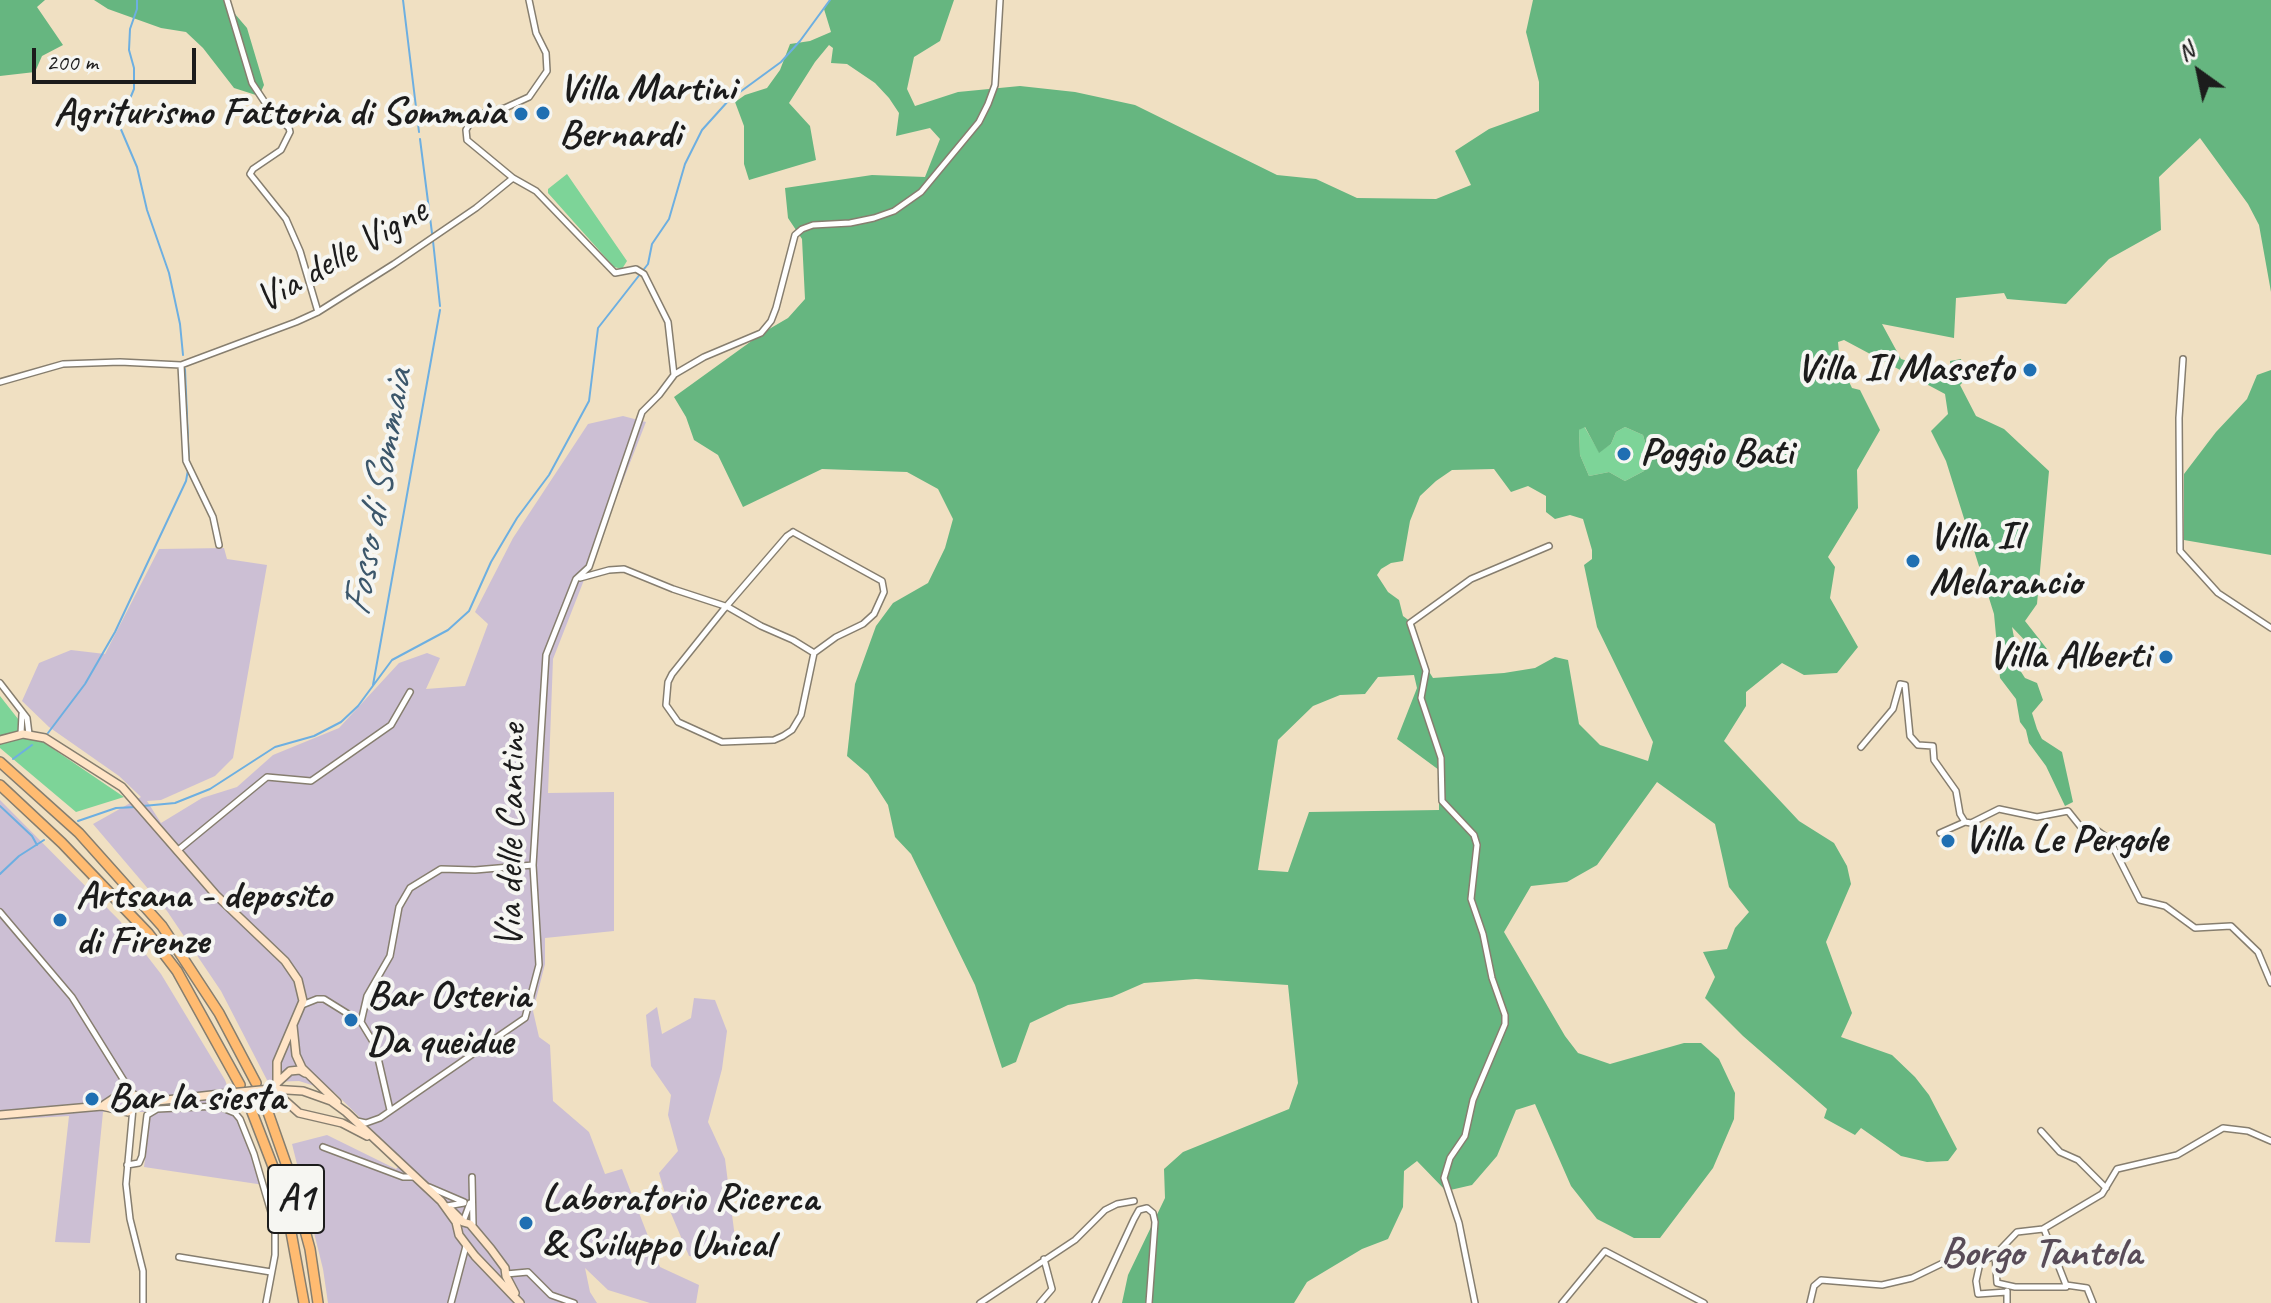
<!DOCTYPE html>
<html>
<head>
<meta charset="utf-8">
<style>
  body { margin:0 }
  #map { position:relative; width:2271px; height:1303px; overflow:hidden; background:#f0e0c2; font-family:Caveat,sans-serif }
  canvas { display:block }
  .north { position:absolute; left:2159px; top:32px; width:80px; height:80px; -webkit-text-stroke:6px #f6f6f2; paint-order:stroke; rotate:327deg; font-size:22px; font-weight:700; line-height:32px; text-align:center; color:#1c1c1c }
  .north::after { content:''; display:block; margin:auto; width:28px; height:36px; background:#1c1c1c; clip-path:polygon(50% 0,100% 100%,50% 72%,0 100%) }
  .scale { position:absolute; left:32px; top:48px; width:164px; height:36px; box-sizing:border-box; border:4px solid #1c1c1c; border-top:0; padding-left:10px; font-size:24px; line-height:28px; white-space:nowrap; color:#1c1c1c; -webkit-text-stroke:6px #f6f6f2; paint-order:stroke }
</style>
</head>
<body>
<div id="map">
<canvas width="2271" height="1303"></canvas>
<div class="north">N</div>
<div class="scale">200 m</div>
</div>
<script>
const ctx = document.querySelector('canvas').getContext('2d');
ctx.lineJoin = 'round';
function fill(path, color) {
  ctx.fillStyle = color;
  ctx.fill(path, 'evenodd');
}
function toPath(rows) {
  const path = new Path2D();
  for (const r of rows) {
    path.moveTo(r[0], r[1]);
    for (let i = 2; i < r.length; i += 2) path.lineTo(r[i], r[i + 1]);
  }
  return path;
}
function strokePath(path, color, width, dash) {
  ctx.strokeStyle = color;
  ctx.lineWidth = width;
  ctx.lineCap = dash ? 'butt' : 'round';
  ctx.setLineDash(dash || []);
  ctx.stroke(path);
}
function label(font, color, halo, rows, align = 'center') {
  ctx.font = font + ' Caveat,sans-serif';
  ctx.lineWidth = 8;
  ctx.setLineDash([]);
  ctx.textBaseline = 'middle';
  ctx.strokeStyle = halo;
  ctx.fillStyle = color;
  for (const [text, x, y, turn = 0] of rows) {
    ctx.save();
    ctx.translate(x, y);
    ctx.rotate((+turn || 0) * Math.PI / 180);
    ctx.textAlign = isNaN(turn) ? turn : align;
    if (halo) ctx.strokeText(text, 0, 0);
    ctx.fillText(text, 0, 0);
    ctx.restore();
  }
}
fill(toPath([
  [623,416,646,422,553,659,548,793,614,792,614,931,545,938,545,964,533,1011,539,1037,550,1045,553,1101,589,1132,605,1174,622,1169,660,1267,699,1285,696,1303,650,1303,608,1290,585,1268,590,1292,597,1303,328,1303,323,1269,292,1144,327,1135,396,1169,404,1161,334,1092,299,1081,268,1082,221,991,167,911,93,824,141,797,119,776,49,727,22,701,39,663,71,650,105,654,159,549,224,548,227,559,267,565,233,758,215,776,161,800,147,801,161,823,202,798,237,787,273,755,339,728,399,663,427,653,440,658,426,689,465,686,488,624,475,612,513,538,588,424],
  [0,800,120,921,161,974,225,1080,264,1185,144,1167,151,1112,103,1112,90,1243,55,1242,69,1116,0,1120],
  [694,998,715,1000,727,1031,722,1069,708,1122,725,1159,735,1238,706,1258,689,1256,670,1211,659,1173,678,1151,668,1115,671,1095,651,1066,646,1015,657,1007,662,1034,691,1018]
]), '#ccbfd4');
fill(toPath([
  [567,174,627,261,622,269,614,267,548,193,548,189],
  [1584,426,1599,452,1611,444,1616,432,1625,427,1643,435,1649,457,1644,471,1625,481,1609,472,1589,476,1580,455,1579,430],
  [0,696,22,724,46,744,124,797,76,812,0,748]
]), '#7dd498');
fill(toPath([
  [0,0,45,0,37,7,63,45,42,56,35,72,0,76],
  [94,0,223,0,247,28,264,85,259,96,234,88,203,48,186,32,161,28,108,9],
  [830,0,954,0,940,41,914,57,907,89,915,106,958,92,1020,86,1075,92,1135,105,1277,175,1316,179,1357,198,1436,199,1471,185,1455,151,1489,129,1539,111,1539,82,1526,32,1533,0,2271,0,2271,292,2259,225,2248,204,2200,138,2159,177,2161,230,2109,259,2066,304,2007,299,2004,293,1956,298,1954,338,1882,324,1901,359,1951,375,1950,361,1961,359,1965,380,1960,385,1976,416,2004,429,2049,471,2037,604,2025,621,2047,649,2033,649,2012,627,2017,653,2014,661,2025,678,2037,683,2043,700,2032,713,2037,729,2042,739,2062,752,2073,802,2065,806,2046,766,2029,743,2026,730,2020,722,2016,699,2000,678,1994,614,1946,461,1931,431,1948,414,1945,394,1844,340,1838,342,1840,363,1852,388,1860,390,1880,430,1857,470,1858,508,1828,557,1835,567,1830,598,1858,647,1837,673,1804,675,1782,663,1746,692,1746,706,1724,741,1799,821,1834,843,1847,866,1851,884,1826,942,1852,1013,1841,1037,1892,1055,1915,1077,1929,1095,1957,1149,1948,1161,1927,1162,1901,1156,1861,1128,1855,1135,1824,1118,1827,1109,1743,1036,1705,998,1715,977,1703,952,1727,949,1735,928,1749,912,1729,887,1715,824,1657,782,1597,865,1567,882,1531,886,1504,932,1565,1036,1578,1053,1610,1064,1684,1043,1701,1043,1719,1059,1735,1093,1734,1119,1713,1168,1660,1238,1634,1238,1597,1219,1571,1186,1535,1104,1516,1110,1497,1156,1472,1185,1446,1191,1417,1161,1404,1171,1403,1207,1388,1239,1362,1249,1307,1282,1294,1303,1122,1303,1128,1275,1165,1198,1164,1169,1183,1152,1289,1109,1298,1083,1288,985,1196,979,1144,983,1112,997,1068,1005,1030,1023,1016,1062,1002,1068,975,985,911,854,895,837,888,805,868,774,847,756,855,684,876,626,893,603,928,583,945,548,953,519,938,489,907,472,822,469,743,507,718,455,694,440,686,417,674,397,764,332,788,318,805,299,802,239,788,218,785,188,872,175,925,177,940,139,930,128,896,136,899,113,889,98,875,83,847,64,831,63,833,48,829,45,815,62,789,103,810,126,816,160,749,180,744,164,744,126,735,102,745,95,767,88,780,70,790,44,810,41,831,32,824,9],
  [1585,427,1599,453,1611,444,1616,432,1625,427,1643,435,1649,457,1644,471,1625,481,1609,472,1589,476,1580,455,1579,430],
  [1494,469,1511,492,1528,486,1546,496,1546,512,1555,519,1570,515,1583,519,1592,550,1592,559,1584,565,1597,627,1653,742,1648,761,1600,745,1579,724,1568,660,1555,657,1535,668,1504,673,1433,678,1418,654,1415,625,1403,616,1399,600,1388,592,1377,575,1381,569,1391,563,1403,561,1410,521,1420,496,1436,481,1452,470],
  [1414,675,1417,688,1397,739,1439,770,1439,810,1309,812,1288,872,1258,870,1278,740,1313,706,1340,695,1365,694,1378,677],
  [2271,370,2271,555,2184,540,2184,474,2216,432,2247,399,2257,375]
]), '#66b680');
strokePath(toPath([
  [137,0,137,9,130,29,129,50,134,68,134,89,129,101,114,113,137,167,147,210,169,273,180,324,183,355],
  [403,0,419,132],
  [420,139,432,233],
  [433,241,440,306],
  [185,369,189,463],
  [373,685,440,310],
  [48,733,85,684,115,632,186,481,188,470],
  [13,759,32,745],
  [0,806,32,836,37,845],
  [143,806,175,803,210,789,275,747,314,736,341,722,358,706,392,660,448,630,469,611,491,562,517,518,549,475,589,401,598,328,648,264,652,244,669,219,685,164,702,130,729,100,781,62,800,41,830,0],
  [78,821,116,808,136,807],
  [0,874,19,856,44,840]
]), '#6dafe1', 2);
const street = toPath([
  [227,0,252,83,270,110,289,128,290,132,281,150,253,169,250,174,286,219,300,251,318,312],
  [2183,359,2179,418,2180,551,2218,593,2271,628],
  [181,365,186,461,213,517,219,545],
  [675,374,704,357,761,333,771,321,776,308,795,235,802,229,813,225,850,223,874,218,894,211,921,192,979,122,988,104,995,85,1000,0],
  [0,382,63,364,120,362,181,365,296,322,318,312,394,264,476,208,513,178],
  [793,532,882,581,884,592,874,614,863,624,836,637,814,653,801,715,792,730,783,736,774,740,722,742,678,722,666,705,668,682,672,674,724,609,787,536,793,532],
  [580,578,609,570,624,569,673,589,728,607,761,626,793,640,814,653],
  [0,683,27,718,29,734],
  [1905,685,1910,736,1918,745,1933,746,1934,760,1956,791,1960,814,1965,822],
  [21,734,22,714],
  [1861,747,1893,709,1900,684,1905,685],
  [1940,833,1965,822,1971,823,1999,809,2037,817,2068,811,2080,826,2095,829,2109,839,2140,900,2165,906,2195,928,2231,926,2258,952,2271,983],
  [177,851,267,777,311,781,391,725,410,692],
  [0,912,72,997,131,1092],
  [302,1005,317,999,324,999,361,1022,375,1045,390,1110],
  [361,1022,367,996,390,956,399,907,410,888,441,869,475,870,533,865],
  [133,1108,126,1184,130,1219,143,1271,143,1303],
  [357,1121,366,1123,380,1118,525,1018,539,965,533,865,546,655,576,579,589,567,642,412,659,395,674,375,668,322,644,274,636,269,615,273,536,191,513,178,467,140,466,130,471,121,480,114,505,108,529,97,547,71,546,53,536,33,529,0],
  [2041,1131,2060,1152,2078,1160,2106,1188],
  [323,1147,403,1177,416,1177],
  [127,1165,139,1163,142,1156,147,1115,157,1109,218,1106,235,1113,240,1119,254,1154,275,1226,275,1255,266,1303],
  [472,1177,473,1224],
  [429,1187,464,1202],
  [447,1206,464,1203],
  [463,1222,470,1203],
  [2044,1229,2066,1285,2087,1288,2093,1303],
  [1995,1255,1997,1283,2015,1287,2066,1287],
  [179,1257,271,1272],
  [1980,1263,1976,1281,1978,1294,2007,1292],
  [506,1274,528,1272,551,1295,574,1303],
  [451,1303,466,1246],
  [980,1303,1075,1240,1105,1210,1117,1204,1134,1201],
  [1040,1303,1052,1289,1044,1259],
  [1095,1303,1134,1219,1139,1210,1147,1208,1153,1213,1155,1222,1149,1303],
  [1475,1303,1459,1223,1444,1178,1450,1158,1465,1136,1473,1100,1505,1024,1505,1015,1492,978,1483,934,1471,899,1477,845,1474,835,1442,801,1441,758,1421,698,1426,671,1410,623,1471,579,1549,546],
  [1562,1303,1605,1251,1704,1303],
  [1810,1303,1814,1286,1821,1280,1882,1285,1912,1278,1945,1262,1980,1263,1995,1255,2017,1232,2043,1229,2102,1194,2117,1169,2177,1155,2223,1128,2248,1131,2271,1141],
  [2007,1303,2007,1291]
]);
const secondary = toPath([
  [0,740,23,734,45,738,122,787,216,895,285,961,298,980,303,1001,277,1062,277,1083],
  [293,1026,296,1055,302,1068,337,1102],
  [277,1083,290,1071,300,1070,305,1073],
  [271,1089,303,1091,331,1101,346,1112,441,1201,456,1222,459,1235,475,1256,520,1303],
  [280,1096,299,1113,342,1123,367,1136],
  [104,1105,125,1091,147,1101],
  [0,1115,102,1106,128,1112,135,1105,148,1102,230,1093],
  [451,1210,463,1222,470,1224,491,1249,505,1268,506,1276,515,1293]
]);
const highway = toPath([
  [0,762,79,833,162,926,219,1013,256,1083],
  [0,785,62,843,148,933,177,971,240,1085],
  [263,1098,290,1175,310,1249,318,1303],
  [247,1099,277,1177,291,1232,304,1303]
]);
strokePath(street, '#867e6f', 8);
strokePath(secondary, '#867e6f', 10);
strokePath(highway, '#867e6f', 12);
strokePath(street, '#fff', 5);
strokePath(secondary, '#ffe4c6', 7);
strokePath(highway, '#ffbb71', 9);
const secondaryBridge = toPath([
  [230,1093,271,1089]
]);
strokePath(secondaryBridge, '#867e6f', 10, []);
strokePath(secondaryBridge, '#ffe4c6', 7);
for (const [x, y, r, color] of [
  [543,113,8,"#1f6fb2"],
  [521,114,8,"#1f6fb2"],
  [2030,370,8,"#1f6fb2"],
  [1624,454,8,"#1f6fb2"],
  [1913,561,8,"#1f6fb2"],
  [2166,657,8,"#1f6fb2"],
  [1948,841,8,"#1f6fb2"],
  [60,920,8,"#1f6fb2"],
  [351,1020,8,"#1f6fb2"],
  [92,1099,8,"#1f6fb2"],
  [526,1223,8,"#1f6fb2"]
]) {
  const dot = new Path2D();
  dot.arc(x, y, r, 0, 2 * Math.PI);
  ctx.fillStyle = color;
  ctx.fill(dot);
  strokePath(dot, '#f6f6f2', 3);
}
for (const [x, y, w] of [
  [296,1199,56]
]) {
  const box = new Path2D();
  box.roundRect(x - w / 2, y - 34, w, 68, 6);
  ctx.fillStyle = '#f6f6f2';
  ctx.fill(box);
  strokePath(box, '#1c1c1c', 2);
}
label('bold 38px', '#1c1c1c', null, [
  ["A1",296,1199]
]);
label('bold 40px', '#1c1c1c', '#f6f6f2', [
  ["Villa Martini",559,90],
  ["Bernardi",559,136],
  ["Agriturismo Fattoria di Sommaia",505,114,"right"],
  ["Villa Il Masseto",2014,370,"right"],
  ["Poggio Bati",1640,454],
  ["Villa Il",1929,538],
  ["Melarancio",1929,584],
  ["Villa Alberti",2150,657,"right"],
  ["Villa Le Pergole",1964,841],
  ["Artsana - deposito",76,897],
  ["di Firenze",76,943],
  ["Bar Osteria",367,997],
  ["Da queidue",367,1043],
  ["Bar la siesta",108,1099],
  ["Laboratorio Ricerca",542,1200],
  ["& Sviluppo Unical",542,1246]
], 'left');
label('40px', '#1c1c1c', '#f6f6f2', [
  ["Via delle Vigne",342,256,-30],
  ["Via delle Cantine",512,836,-89]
]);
label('italic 42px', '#3c576b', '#f6f6f2', [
  ["Fosso di Sommaia",379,493,-80]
]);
label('bold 42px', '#594c58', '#f6f6f2', [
  ["Borgo Tantola",2041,1254]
]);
</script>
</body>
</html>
